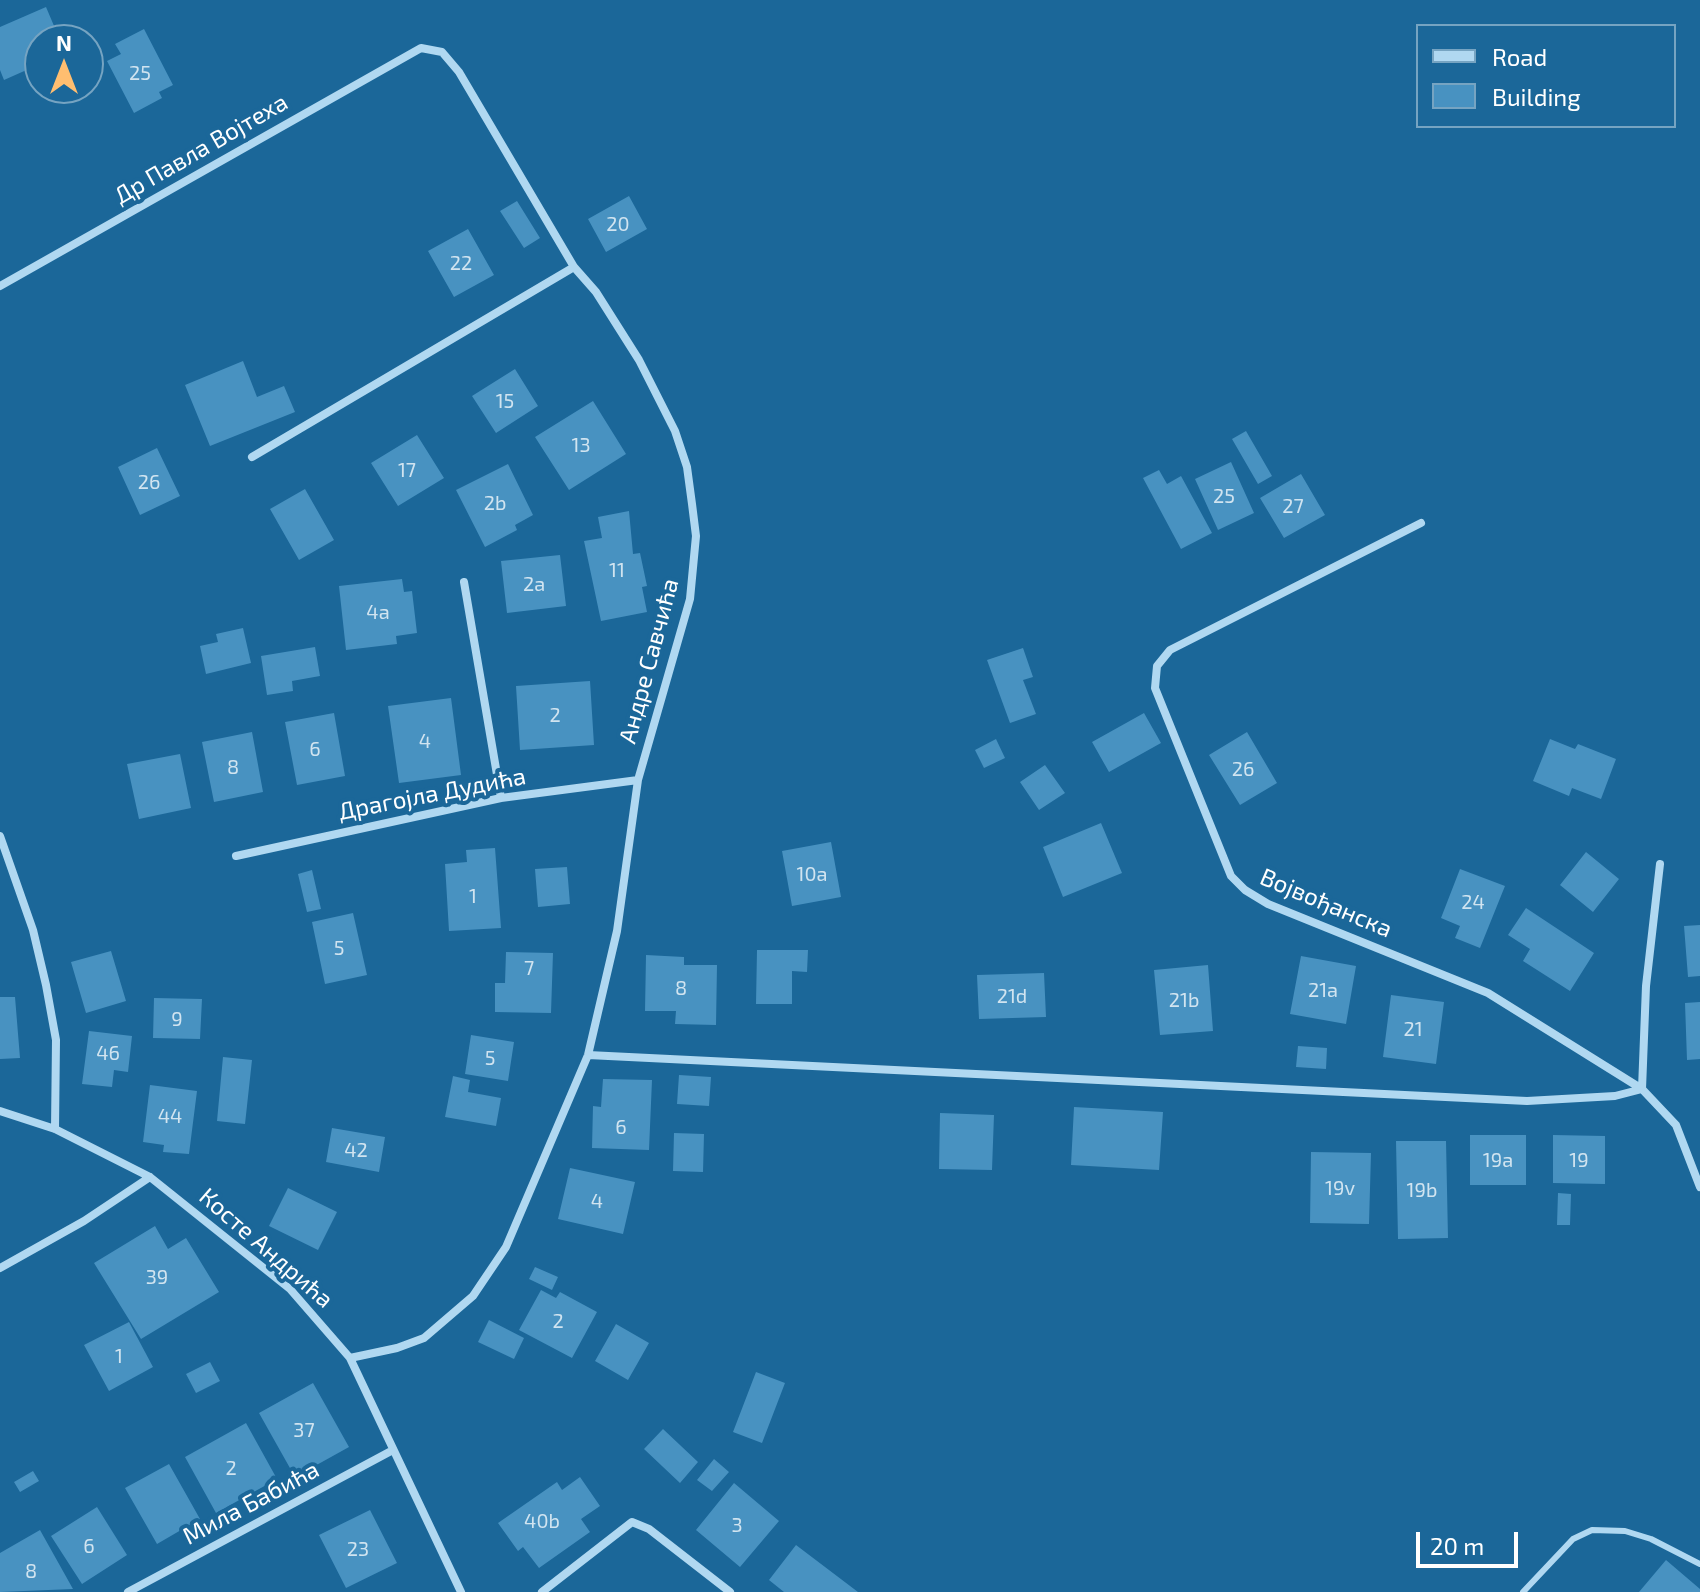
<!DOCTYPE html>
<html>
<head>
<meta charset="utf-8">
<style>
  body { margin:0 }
  #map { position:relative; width:1700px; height:1592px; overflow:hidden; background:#1b6799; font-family:"Exo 2",sans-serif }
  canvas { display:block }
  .legend { position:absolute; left:1416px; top:24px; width:260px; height:104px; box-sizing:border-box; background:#1b6799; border:2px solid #76a4c2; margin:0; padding:10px 14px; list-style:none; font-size:24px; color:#fff }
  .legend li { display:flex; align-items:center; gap:16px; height:40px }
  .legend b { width:40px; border:2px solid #76a4c2 }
  .north { position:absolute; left:24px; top:24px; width:80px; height:80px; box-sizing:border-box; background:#1b6799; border:2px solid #76a4c2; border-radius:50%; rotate:0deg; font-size:22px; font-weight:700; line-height:32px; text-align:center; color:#fff }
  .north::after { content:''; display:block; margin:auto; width:28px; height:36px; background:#ffbe70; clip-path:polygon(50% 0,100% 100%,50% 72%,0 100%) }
  .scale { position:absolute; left:1416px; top:1532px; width:102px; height:36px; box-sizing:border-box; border:4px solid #fff; border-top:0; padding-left:10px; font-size:24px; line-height:28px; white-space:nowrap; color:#fff; -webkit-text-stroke:6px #1b6799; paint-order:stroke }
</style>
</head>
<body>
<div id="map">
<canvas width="1700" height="1592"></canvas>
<ul class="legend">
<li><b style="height:10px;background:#b0d8f1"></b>Road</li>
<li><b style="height:22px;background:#4892c1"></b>Building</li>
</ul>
<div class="north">N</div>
<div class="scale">20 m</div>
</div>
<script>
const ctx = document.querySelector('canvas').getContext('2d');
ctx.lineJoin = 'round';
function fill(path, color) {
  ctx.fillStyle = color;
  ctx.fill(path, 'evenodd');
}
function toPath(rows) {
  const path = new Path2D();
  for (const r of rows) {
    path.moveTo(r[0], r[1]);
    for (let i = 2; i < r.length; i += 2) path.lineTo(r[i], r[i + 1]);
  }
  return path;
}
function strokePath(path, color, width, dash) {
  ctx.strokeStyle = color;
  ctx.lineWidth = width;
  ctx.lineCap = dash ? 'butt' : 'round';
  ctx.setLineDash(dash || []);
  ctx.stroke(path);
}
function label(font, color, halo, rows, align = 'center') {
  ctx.font = font + ' "Exo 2",sans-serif';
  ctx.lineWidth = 8;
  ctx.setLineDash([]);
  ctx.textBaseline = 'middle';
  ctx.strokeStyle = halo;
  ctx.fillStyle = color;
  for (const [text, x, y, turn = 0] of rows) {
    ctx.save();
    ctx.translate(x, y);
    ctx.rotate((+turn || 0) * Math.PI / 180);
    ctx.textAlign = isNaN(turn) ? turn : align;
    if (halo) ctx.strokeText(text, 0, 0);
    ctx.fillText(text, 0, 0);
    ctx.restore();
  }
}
fill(toPath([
  [46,7,60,40,40,40,40,64,4,80,0,70,0,27],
  [144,29,173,85,159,92,162,98,134,113,107,61,121,54,115,44],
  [629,196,647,229,606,252,588,219],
  [517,201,540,238,524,248,500,211],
  [468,229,494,275,454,297,428,251],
  [243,361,257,397,284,386,295,412,210,446,185,385],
  [515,369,538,406,496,433,472,396],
  [593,401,626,454,569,490,535,437],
  [1246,431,1272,476,1258,484,1232,439],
  [417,435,444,478,398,506,371,463],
  [157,448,180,496,140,515,118,467],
  [1231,462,1254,513,1218,530,1195,479],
  [508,464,533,515,515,525,517,530,485,547,456,490],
  [1159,470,1167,484,1181,476,1212,533,1181,549,1143,478],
  [1301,474,1325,515,1284,538,1260,498],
  [305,489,334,540,299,560,270,509],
  [629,511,633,554,640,553,647,586,642,587,647,612,601,621,584,541,602,538,598,517],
  [560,555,566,606,507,613,501,561],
  [402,579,404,592,412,591,417,633,396,636,397,644,346,650,339,586],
  [243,628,251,663,206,674,200,646,218,642,216,634],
  [315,647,320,676,292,681,293,691,267,695,261,656],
  [1023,648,1033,677,1023,680,1036,714,1010,723,987,660],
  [590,681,594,745,520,750,516,686],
  [451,698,461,775,399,783,388,706],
  [334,713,345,776,297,785,285,722],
  [1144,713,1161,743,1109,772,1092,742],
  [252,732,263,792,214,802,202,742],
  [1247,732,1277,783,1240,805,1209,755],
  [996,739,1005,758,984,768,975,750],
  [1550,739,1575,749,1578,744,1616,759,1601,799,1572,788,1569,796,1533,781],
  [180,754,191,808,139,819,127,764],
  [1045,765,1065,793,1039,810,1020,782],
  [1101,823,1122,873,1063,897,1043,847],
  [831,842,841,897,792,906,782,851],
  [495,848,501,928,449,931,445,864,467,862,466,850],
  [1586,852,1619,879,1593,912,1560,885],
  [567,867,570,904,538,907,535,869],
  [1460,869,1505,886,1480,948,1455,938,1460,926,1441,918],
  [312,870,321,909,307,912,298,874],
  [1526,908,1594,953,1570,991,1523,961,1530,949,1508,935],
  [353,913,367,975,325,984,312,922],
  [1700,925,1700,976,1688,977,1684,926],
  [757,950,808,950,807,972,792,971,792,1004,756,1004],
  [111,951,126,1001,86,1013,71,962],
  [506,952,553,953,551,1013,495,1012,495,983,505,983],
  [646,955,684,957,684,965,717,965,716,1025,675,1024,676,1011,645,1011],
  [1301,956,1356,966,1346,1024,1290,1014],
  [1208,965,1213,1031,1160,1035,1154,970],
  [1044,973,1046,1017,979,1019,977,975],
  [1391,995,1444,1002,1436,1064,1383,1057],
  [0,997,15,997,20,1058,0,1059],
  [154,998,202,999,200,1039,153,1038],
  [1700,1002,1700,1059,1687,1060,1685,1003],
  [89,1031,132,1036,128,1072,114,1070,112,1087,82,1084],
  [471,1035,514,1042,508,1081,465,1074],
  [1298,1046,1327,1048,1326,1069,1296,1067],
  [223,1057,252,1060,245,1124,217,1121],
  [679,1075,711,1077,709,1106,677,1104],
  [453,1076,470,1080,468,1092,501,1098,496,1126,445,1117],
  [603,1079,652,1080,649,1150,592,1148,593,1106,601,1107],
  [150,1085,197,1091,189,1154,163,1152,164,1145,143,1142],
  [1074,1107,1163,1112,1159,1170,1071,1165],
  [940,1113,994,1115,992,1170,939,1169],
  [332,1128,385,1137,379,1172,326,1162],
  [674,1133,704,1134,703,1172,673,1171],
  [1470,1135,1526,1135,1526,1185,1470,1185],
  [1553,1135,1605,1136,1605,1184,1553,1183],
  [1396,1141,1446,1141,1448,1238,1398,1239],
  [1311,1152,1371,1153,1369,1224,1310,1223],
  [570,1168,635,1182,623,1234,558,1219],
  [288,1188,337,1212,318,1250,269,1226],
  [1558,1193,1571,1194,1570,1225,1557,1225],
  [155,1226,168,1249,186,1238,219,1292,141,1339,94,1263],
  [535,1267,558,1277,552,1290,529,1279],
  [541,1290,556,1298,560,1292,597,1312,572,1358,519,1330],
  [489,1320,524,1338,514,1359,478,1342],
  [129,1322,153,1367,109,1391,84,1345],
  [616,1324,649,1343,628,1380,595,1361],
  [210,1362,220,1381,196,1393,186,1374],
  [756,1372,785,1383,762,1443,733,1432],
  [313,1383,349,1447,295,1477,259,1413],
  [246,1423,277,1479,216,1513,185,1457],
  [663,1429,698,1462,680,1483,644,1449],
  [714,1459,729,1472,712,1491,697,1480],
  [169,1464,200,1519,157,1544,125,1488],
  [33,1471,39,1481,20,1492,14,1482],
  [580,1477,600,1506,581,1519,590,1532,539,1568,523,1547,518,1551,498,1523,557,1482,562,1490],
  [734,1483,779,1521,740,1567,696,1530],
  [97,1507,127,1555,82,1584,51,1536],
  [370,1510,397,1563,346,1588,319,1535],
  [40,1530,73,1589,0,1592,0,1553],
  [796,1545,858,1592,784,1592,769,1580],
  [1666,1560,1700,1589,1700,1592,1639,1592]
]), '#4892c1');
strokePath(toPath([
  [1523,1592,1573,1539,1592,1530,1625,1531,1651,1539,1700,1564]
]), '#b0d8f1', 6);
strokePath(toPath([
  [0,286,421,48,442,52,459,72,574,267],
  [252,457,574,267,596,292,639,360,675,431,687,467,692,504,696,536,690,599,638,780,617,931,588,1055,506,1247,473,1296,424,1338,397,1348,350,1358],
  [1421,523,1170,650,1157,666,1155,688,1231,876,1245,890,1268,904,1488,993,1642,1089,1676,1125,1700,1187],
  [464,582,501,798],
  [0,836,33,930,46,985,56,1040,55,1129],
  [236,856,501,798,638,780],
  [588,1055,1527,1101,1615,1096,1642,1089,1646,986,1660,864],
  [0,1111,55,1129,150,1177,290,1289,350,1358,461,1592],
  [0,1268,84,1221,150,1177],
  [128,1592,393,1450],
  [542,1592,632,1522,649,1529,730,1592]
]), '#b0d8f1', 8);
label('20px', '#d1e4f0', null, [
  ["25",140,73],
  ["20",618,224],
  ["22",461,263],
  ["15",505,401],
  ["13",581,445],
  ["17",407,470],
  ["26",149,482],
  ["25",1224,496],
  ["2b",495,503],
  ["27",1293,506],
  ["11",617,570],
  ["2a",534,584],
  ["4a",378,612],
  ["2",555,715],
  ["4",425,741],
  ["6",315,749],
  ["8",233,767],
  ["26",1243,769],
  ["10a",812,874],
  ["1",473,896],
  ["24",1473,902],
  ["5",339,948],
  ["7",529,968],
  ["8",681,988],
  ["21a",1323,990],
  ["21d",1012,996],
  ["21b",1184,1000],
  ["9",177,1019],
  ["21",1413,1029],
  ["46",108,1053],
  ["5",490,1058],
  ["44",170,1116],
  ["6",621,1127],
  ["42",356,1150],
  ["19a",1498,1160],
  ["19",1579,1160],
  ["19v",1340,1188],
  ["19b",1422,1190],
  ["4",597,1201],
  ["39",157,1277],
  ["2",558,1321],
  ["1",119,1356],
  ["37",304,1430],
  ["2",231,1468],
  ["40b",542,1521],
  ["3",737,1525],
  ["6",89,1546],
  ["23",358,1549],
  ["8",31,1571]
]);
label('24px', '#fff', '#1b6799', [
  ["Др Павла Војтеха",201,149,-30],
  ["Андре Савчића",649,661,-75],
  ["Драгојла Дудића",432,794,-11],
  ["Војвођанска",1326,903,23],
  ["Косте Андрића",266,1248,41],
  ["Мила Бабића",251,1503,-28]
]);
</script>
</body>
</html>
